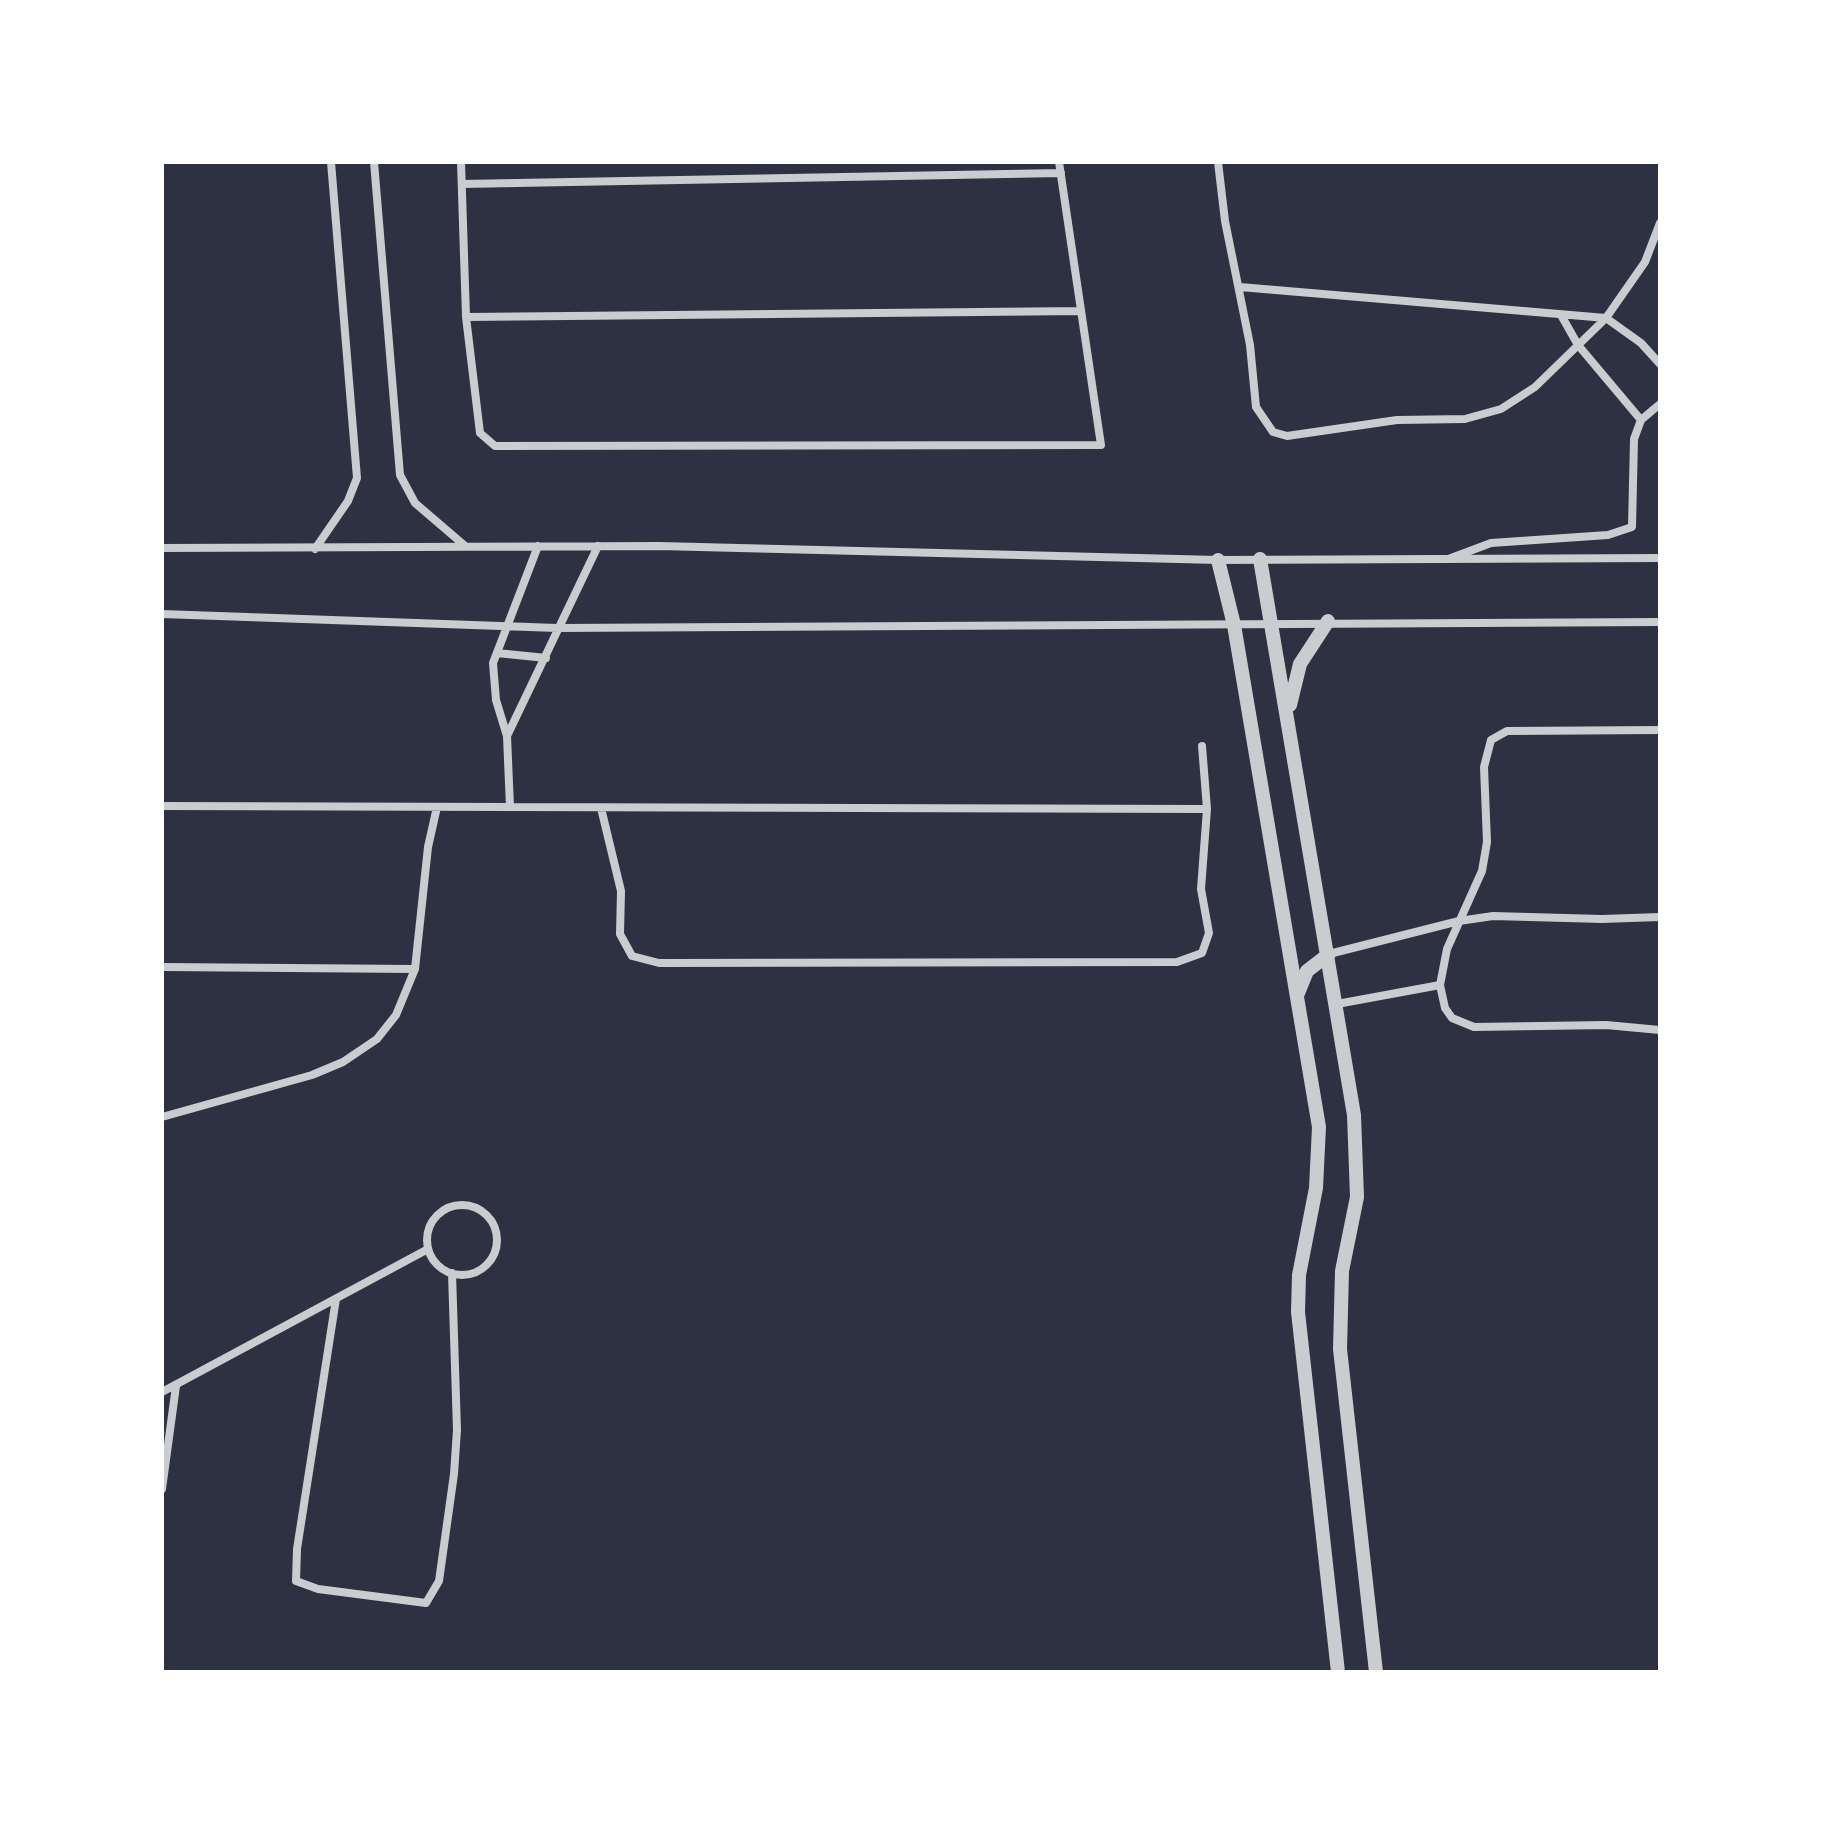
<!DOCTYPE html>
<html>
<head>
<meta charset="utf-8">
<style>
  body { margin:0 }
  #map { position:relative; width:1822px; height:1834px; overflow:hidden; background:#2d3142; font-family:Literata,serif }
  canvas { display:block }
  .frame { position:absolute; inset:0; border:164px solid #fff; pointer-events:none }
</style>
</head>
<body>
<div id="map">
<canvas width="1822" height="1834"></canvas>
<div class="frame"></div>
</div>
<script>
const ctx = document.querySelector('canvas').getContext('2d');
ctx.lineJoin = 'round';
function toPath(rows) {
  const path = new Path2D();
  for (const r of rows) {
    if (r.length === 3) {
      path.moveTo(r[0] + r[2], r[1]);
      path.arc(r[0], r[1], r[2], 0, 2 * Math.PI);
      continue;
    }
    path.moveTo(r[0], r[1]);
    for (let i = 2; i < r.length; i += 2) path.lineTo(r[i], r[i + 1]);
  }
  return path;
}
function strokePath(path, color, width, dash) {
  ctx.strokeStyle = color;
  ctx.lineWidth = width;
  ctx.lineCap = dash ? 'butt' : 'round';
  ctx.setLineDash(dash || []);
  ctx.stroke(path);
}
strokePath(toPath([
  [374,162,400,475,415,503,464,545],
  [461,162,466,317,480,433,495,446,1101,445,1059,162],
  [1218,162,1225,221,1250,345,1256,407,1273,432,1287,436,1397,420,1465,419,1501,409,1535,387,1606,318,1645,262,1660,223],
  [462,184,1061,173],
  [1240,287,1606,318,1641,343,1660,364],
  [1561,315,1578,345,1641,420],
  [466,317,1081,311],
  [162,548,659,546,1218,560,1660,558],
  [315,549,348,501,357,478,331,162],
  [1451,558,1491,543,1608,535,1632,527,1634,439,1641,420,1660,404],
  [162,614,557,628,1660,622],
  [497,653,546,658],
  [1660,730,1507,731,1491,740,1484,767,1487,842,1482,871,1447,949,1440,985,1445,1008,1452,1018,1474,1027,1606,1025,1660,1030],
  [507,736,598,546],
  [162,806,1207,809],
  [510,807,507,736,496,700,493,663,538,546],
  [601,808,621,891,620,934,632,956,659,963,1177,962,1202,953,1209,933,1201,889,1207,809,1202,746],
  [1329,954,1459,921,1493,916,1602,919,1660,917],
  [162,967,415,969],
  [1337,1004,1440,985],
  [162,1117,312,1075,343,1062,377,1039,396,1015,415,969,428,847,437,807],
  [462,1240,35],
  [336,1299,297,1549,296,1581,318,1589,426,1603,439,1581,454,1474,457,1430,452,1273],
  [162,1392,428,1249],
  [162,1489,176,1386]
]), '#caccd0', 8);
strokePath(toPath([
  [1260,559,1354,1115,1357,1197,1342,1271,1340,1349,1376,1672],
  [1218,560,1234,625,1319,1127,1316,1188,1299,1275,1298,1312,1338,1672],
  [1290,705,1300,664,1328,621],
  [1298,993,1307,971,1329,954]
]), '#caccd0', 14);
</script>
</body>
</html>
